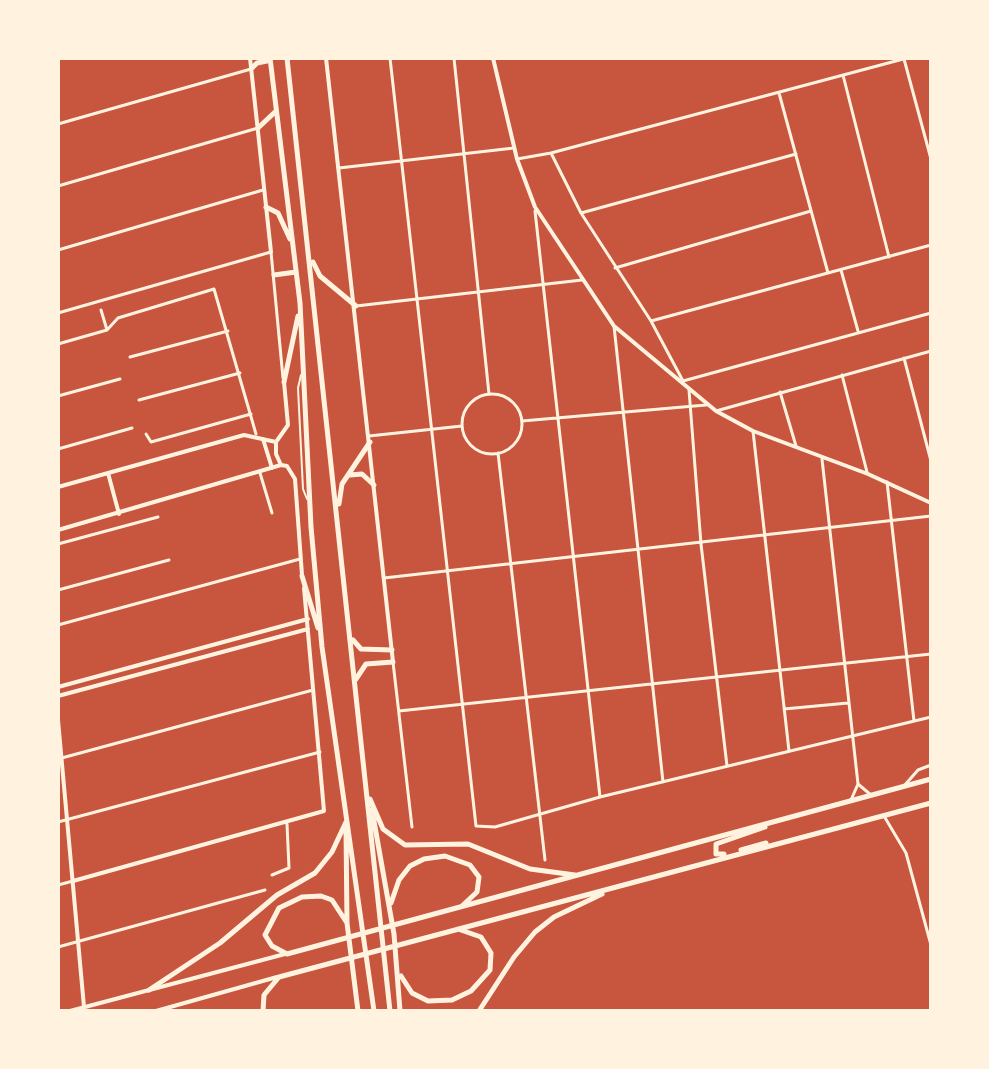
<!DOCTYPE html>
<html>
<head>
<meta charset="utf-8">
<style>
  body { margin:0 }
  #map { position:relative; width:989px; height:1069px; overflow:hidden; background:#c8553d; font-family:"Titillium Web",sans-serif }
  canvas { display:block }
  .frame { position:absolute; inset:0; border:60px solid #fff3e0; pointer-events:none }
</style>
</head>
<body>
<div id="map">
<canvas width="989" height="1069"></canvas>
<div class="frame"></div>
</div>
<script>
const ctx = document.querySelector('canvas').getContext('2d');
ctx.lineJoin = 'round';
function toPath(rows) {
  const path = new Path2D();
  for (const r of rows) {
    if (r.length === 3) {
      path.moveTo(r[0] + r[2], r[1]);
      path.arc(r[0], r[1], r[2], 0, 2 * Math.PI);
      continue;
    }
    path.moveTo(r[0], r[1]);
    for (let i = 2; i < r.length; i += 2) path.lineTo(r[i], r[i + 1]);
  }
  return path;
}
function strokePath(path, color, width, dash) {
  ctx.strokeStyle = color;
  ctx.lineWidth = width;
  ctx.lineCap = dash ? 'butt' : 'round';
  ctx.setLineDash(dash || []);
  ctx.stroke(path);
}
strokePath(toPath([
  [301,375,298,388,303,489,307,499]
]), '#fff3e0', 2);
strokePath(toPath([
  [390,58,476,826,495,827,600,797,931,717],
  [454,58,489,394],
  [58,59,61,58],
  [904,59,931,159],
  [843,75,889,257],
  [779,93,828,273],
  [58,124,251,69],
  [551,153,581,213,651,321,683,381,931,313],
  [517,159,551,153,907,58],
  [339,168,514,148],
  [58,186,258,128],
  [535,211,600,797],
  [581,213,796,154],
  [58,250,263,190],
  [615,268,811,211],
  [841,270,858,331],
  [356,306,582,280],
  [58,313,271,252,283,378],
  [651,321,931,245],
  [614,326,663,782],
  [107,330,118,318,214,289,256,434],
  [58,344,107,330,101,310],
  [130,357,228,331],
  [904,358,931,461],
  [842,375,867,472],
  [689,390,701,544,727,766],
  [780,392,796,446],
  [492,424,30],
  [58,396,120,379],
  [139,400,240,373],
  [716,411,931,351],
  [522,421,706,405],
  [753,431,789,751],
  [146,434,151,442,251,414],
  [369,436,462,426],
  [58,449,132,428],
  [498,453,545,860],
  [822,459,858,784],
  [260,473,272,513],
  [887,482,914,721],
  [58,544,158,517],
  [384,578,931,516],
  [58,590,169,560],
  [58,625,300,559],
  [393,662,412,827],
  [784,709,848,703],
  [399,711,931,654],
  [58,759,313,690],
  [904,786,918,770,931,765],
  [851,800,858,784,871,795],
  [884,816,906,853,931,945],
  [58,822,320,752],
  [272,875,289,868,287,824],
  [58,885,73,881],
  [58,947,265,890]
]), '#fff3e0', 3);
strokePath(toPath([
  [250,58,271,252],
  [493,58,517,159,535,207,614,326,716,411,753,431,868,474,931,503],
  [263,439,272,468],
  [276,442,276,454,281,465],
  [108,473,119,514],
  [58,487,244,435,276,442,288,425,284,382],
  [58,530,281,465,287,466,295,479,302,575],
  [58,687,308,619],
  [58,696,308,629],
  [58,720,84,1007],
  [73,881,324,811,304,588]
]), '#fff3e0', 4);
strokePath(toPath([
  [326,58,393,662],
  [70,1011,285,954],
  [156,1011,277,977]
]), '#fff3e0', 4);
strokePath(toPath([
  [270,58,300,303,311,527,322,647,374,1011],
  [287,58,390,1011],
  [251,69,257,63,267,61],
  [258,128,275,112],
  [266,207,278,213,290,239],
  [313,262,320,276,356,306],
  [274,275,296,272],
  [284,382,298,316],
  [350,475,362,474,374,485],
  [339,504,342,484,370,442],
  [302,576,318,628],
  [353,640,361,649,392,650],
  [356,679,366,664,393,662],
  [370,799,383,829,405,845,468,844,530,869,575,875],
  [372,810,394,934,400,1011],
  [346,829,347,923,358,1011],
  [741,850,766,843],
  [724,854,716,854,716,844,765,827],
  [391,903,399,880,410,866,424,859,445,856,470,865,479,877,477,892,462,906],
  [347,923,332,900,321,896,302,897,279,908,265,935,272,946,287,954,931,779],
  [401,976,412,993,428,1001,452,1000,471,991,490,970,491,953,481,937,458,929],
  [149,990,220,943,277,895,315,873,332,852,346,822],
  [263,1011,264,995,279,977,931,803],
  [479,1011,514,957,535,932,554,917,602,894]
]), '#fff3e0', 5);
</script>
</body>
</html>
